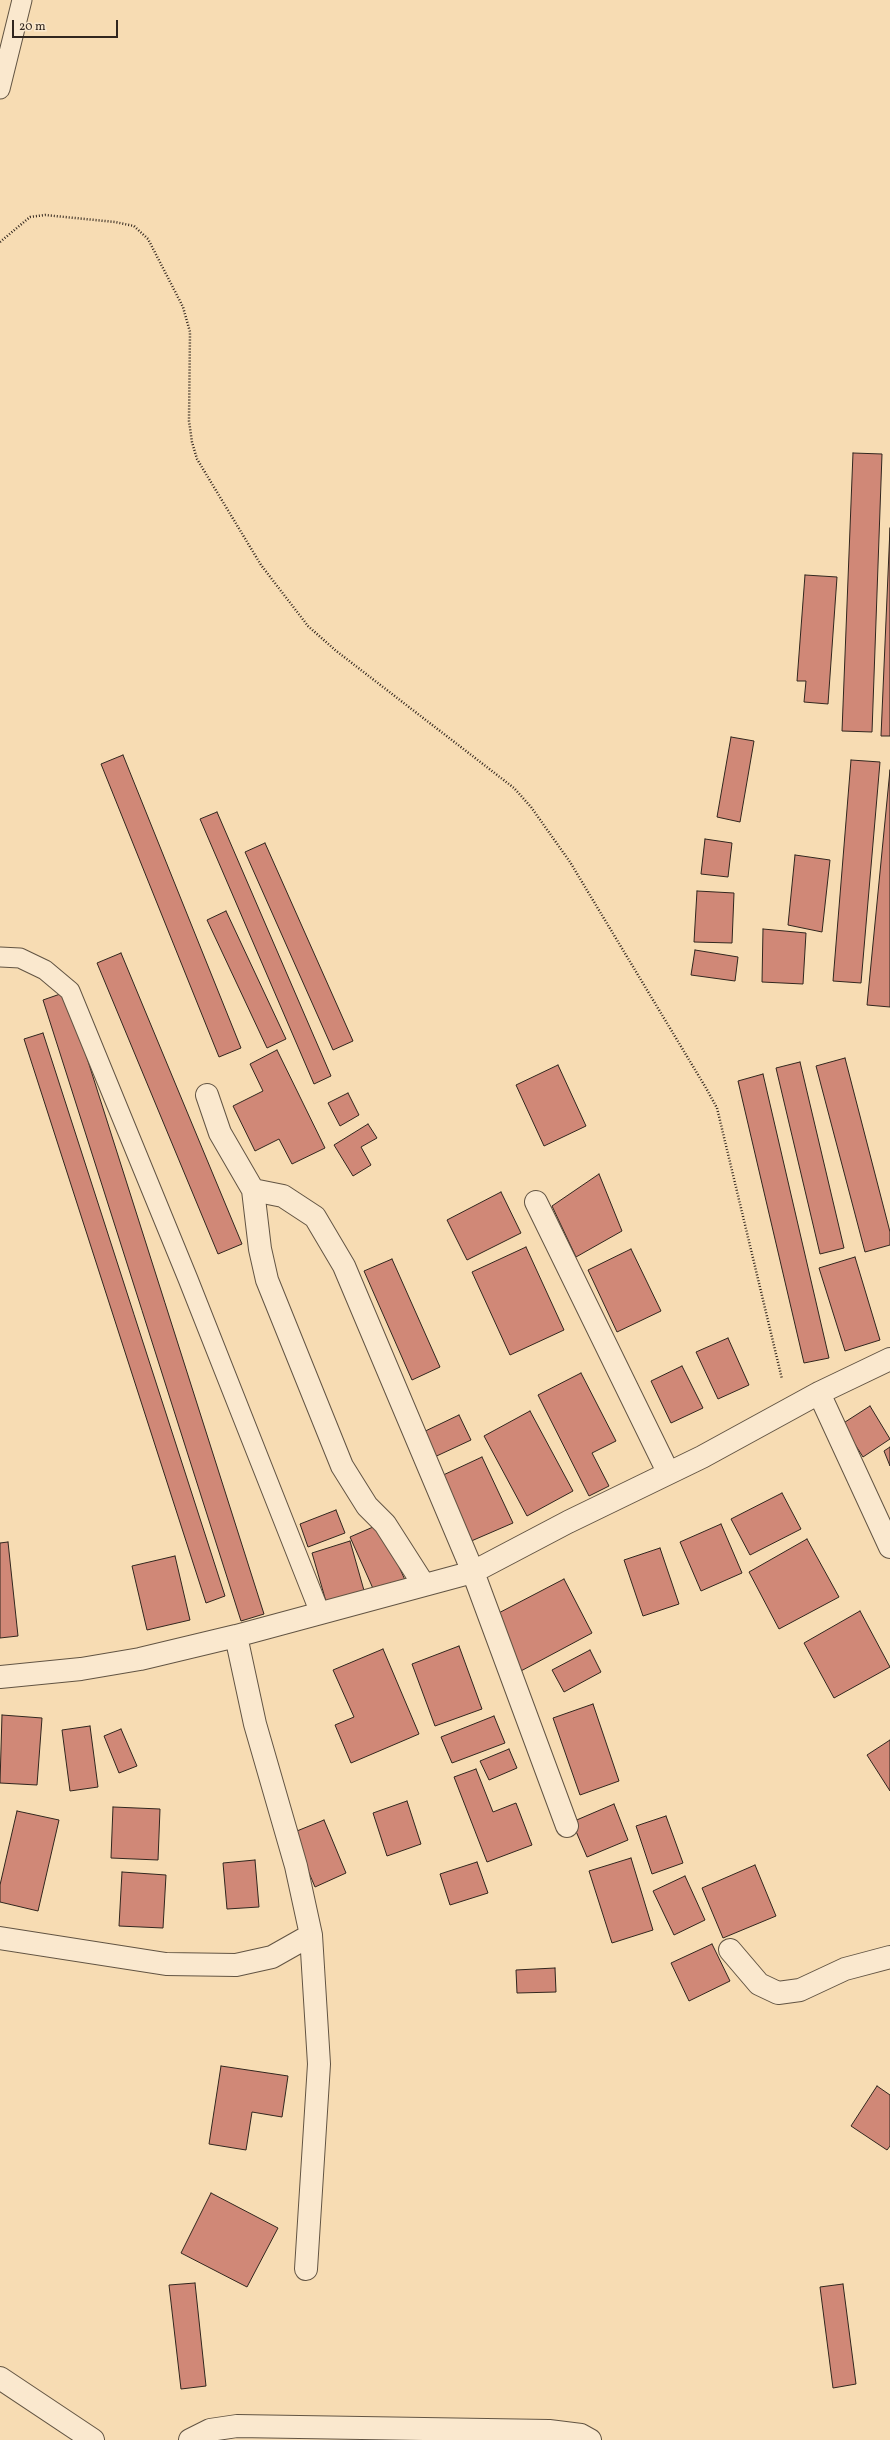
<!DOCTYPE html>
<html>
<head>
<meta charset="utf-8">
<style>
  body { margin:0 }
  #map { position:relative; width:890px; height:2440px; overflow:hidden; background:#f7dcb3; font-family:Vollkorn,serif }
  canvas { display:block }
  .scale { position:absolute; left:12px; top:20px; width:106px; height:18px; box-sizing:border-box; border:2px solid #31261e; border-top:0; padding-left:5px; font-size:12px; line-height:14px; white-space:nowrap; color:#31261e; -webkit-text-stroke:3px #fae8ce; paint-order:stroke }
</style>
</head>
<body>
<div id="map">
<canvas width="890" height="2440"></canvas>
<div class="scale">20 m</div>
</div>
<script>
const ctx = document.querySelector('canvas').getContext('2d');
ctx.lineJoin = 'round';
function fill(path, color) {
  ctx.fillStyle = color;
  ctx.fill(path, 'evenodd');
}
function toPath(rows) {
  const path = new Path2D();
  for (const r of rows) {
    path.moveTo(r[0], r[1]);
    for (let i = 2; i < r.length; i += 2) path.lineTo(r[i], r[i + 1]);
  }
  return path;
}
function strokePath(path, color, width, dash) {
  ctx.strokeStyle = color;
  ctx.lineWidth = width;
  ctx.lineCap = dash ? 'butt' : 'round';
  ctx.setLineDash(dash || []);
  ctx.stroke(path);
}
const building = toPath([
  [853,453,882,454,872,732,842,731,853,453],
  [890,528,890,736,881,736,890,528],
  [805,575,837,577,828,704,804,702,806,681,797,681,805,575],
  [731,737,754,741,740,822,717,817,731,737],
  [123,755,241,1048,219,1057,101,764,123,755],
  [851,760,880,762,861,983,833,981,851,760],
  [890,770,890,1007,867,1005,890,770],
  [217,812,331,1076,314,1084,200,819,217,812],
  [705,839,732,843,728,877,701,874,705,839],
  [265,843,353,1041,333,1050,245,852,265,843],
  [795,855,830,860,822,932,788,925,795,855],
  [697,891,734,893,732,943,694,942,697,891],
  [226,911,286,1039,267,1048,207,920,226,911],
  [763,929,806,933,803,984,762,982,763,929],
  [695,950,738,957,735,981,691,975,695,950],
  [121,953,242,1244,218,1254,97,963,121,953],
  [66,992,264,1614,241,1621,43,1000,66,992],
  [43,1033,225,1596,206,1603,24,1039,43,1033],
  [277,1050,325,1148,292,1164,279,1139,255,1151,233,1106,263,1091,250,1064,277,1050],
  [845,1058,890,1232,890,1245,865,1252,816,1066,845,1058],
  [800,1062,844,1248,820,1254,776,1068,800,1062],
  [558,1065,586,1126,544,1146,516,1085,558,1065],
  [763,1074,829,1358,804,1363,738,1081,763,1074],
  [348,1093,359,1115,340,1126,328,1103,348,1093],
  [368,1124,377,1138,361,1147,371,1165,353,1176,334,1145,368,1124],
  [599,1174,622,1231,576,1257,552,1206,599,1174],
  [501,1192,521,1233,467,1260,447,1220,501,1192],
  [526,1247,564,1330,510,1355,472,1272,526,1247],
  [631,1249,661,1311,617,1332,588,1270,631,1249],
  [855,1257,880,1340,845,1351,819,1268,855,1257],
  [392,1259,440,1367,412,1380,364,1271,392,1259],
  [728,1338,749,1385,718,1399,696,1352,728,1338],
  [682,1366,703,1408,671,1423,651,1381,682,1366],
  [581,1373,616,1441,592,1453,609,1486,589,1496,538,1395,581,1373],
  [870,1406,890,1439,863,1457,842,1424,870,1406],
  [530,1411,573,1491,527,1516,484,1436,530,1411],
  [459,1415,471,1440,428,1460,417,1435,459,1415],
  [890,1447,890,1466,884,1451,890,1447],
  [482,1457,513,1523,469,1542,439,1477,482,1457],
  [782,1493,801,1529,750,1555,731,1519,782,1493],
  [336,1510,345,1533,308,1547,300,1524,336,1510],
  [380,1524,405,1580,375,1593,350,1537,380,1524],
  [721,1524,742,1573,701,1591,680,1542,721,1524],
  [807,1539,839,1597,779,1629,749,1572,807,1539],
  [350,1541,365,1594,327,1605,312,1553,350,1541],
  [8,1542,18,1636,0,1638,0,1543,8,1542],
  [660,1548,679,1604,643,1616,624,1560,660,1548],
  [175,1556,190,1620,147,1630,132,1566,175,1556],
  [564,1579,592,1633,519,1672,491,1617,564,1579],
  [860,1611,890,1667,834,1698,804,1643,860,1611],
  [459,1646,482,1709,435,1726,412,1664,459,1646],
  [383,1649,419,1734,351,1763,335,1725,354,1717,333,1670,383,1649],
  [590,1650,601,1672,564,1692,552,1670,590,1650],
  [593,1704,619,1781,580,1795,553,1718,593,1704],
  [2,1715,42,1718,37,1785,0,1783,2,1715],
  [494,1716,505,1743,452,1763,441,1737,494,1716],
  [90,1726,98,1787,70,1791,62,1730,90,1726],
  [121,1729,137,1766,119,1773,104,1736,121,1729],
  [890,1740,890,1791,867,1755,890,1740],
  [509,1749,517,1768,489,1780,480,1761,509,1749],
  [476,1769,493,1812,516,1803,532,1845,487,1862,454,1777,476,1769],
  [407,1801,421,1844,387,1856,373,1813,407,1801],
  [614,1804,628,1840,587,1857,572,1822,614,1804],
  [113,1807,160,1809,158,1860,111,1858,113,1807],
  [17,1811,59,1820,38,1911,0,1902,0,1885,17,1811],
  [666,1816,683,1863,652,1874,636,1826,666,1816],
  [324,1820,346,1873,315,1887,292,1833,324,1820],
  [631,1858,653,1930,612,1943,589,1871,631,1858],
  [255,1860,259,1907,227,1909,223,1863,255,1860],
  [477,1862,488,1893,450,1905,440,1874,477,1862],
  [755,1865,776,1916,723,1938,702,1888,755,1865],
  [122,1872,166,1875,163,1928,119,1926,122,1872],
  [685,1876,705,1920,674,1935,653,1891,685,1876],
  [712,1944,730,1981,689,2001,671,1963,712,1944],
  [555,1968,556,1992,517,1993,516,1970,555,1968],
  [221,2066,288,2076,282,2117,252,2112,246,2150,209,2144,221,2066],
  [877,2086,890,2095,890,2146,887,2150,851,2126,877,2086],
  [211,2193,278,2228,247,2287,181,2253,211,2193],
  [195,2283,206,2386,181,2389,169,2285,195,2283],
  [843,2284,856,2384,833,2388,820,2287,843,2284]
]);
fill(building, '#d08877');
strokePath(building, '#31261e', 1);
const lane = toPath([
  [0,89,22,0],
  [0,957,20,958,45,970,70,991,188,1279,320,1613]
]);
const street = toPath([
  [207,1095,220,1133,253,1190,283,1196,315,1217,344,1266,473,1572,567,1826],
  [253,1190,260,1249,267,1280,342,1466,367,1506,385,1524,424,1585],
  [536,1202,668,1472],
  [819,1393,890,1547],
  [236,1636,255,1724,296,1866,311,1935,319,2064,306,2269],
  [0,1677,81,1669,140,1659,236,1636,473,1572,568,1522,702,1457,819,1393,890,1359],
  [0,1938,166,1964,236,1965,272,1957,311,1935],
  [730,1950,759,1984,778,1993,800,1990,845,1969,890,1957],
  [0,2378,93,2440],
  [190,2440,210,2430,237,2426,549,2431,581,2435,590,2440]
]);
strokePath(lane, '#625443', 21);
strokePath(street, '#625443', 24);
strokePath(toPath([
  [0,242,30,217,45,215,115,222,134,226,148,239,183,307,190,332,189,421,192,442,197,459,261,565,308,626,335,650,514,788,531,807,570,862,706,1088,717,1108,782,1379]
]), '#31261e', 2.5, [1, 2]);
strokePath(lane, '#fae8ce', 19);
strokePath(street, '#fae8ce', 22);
</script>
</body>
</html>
